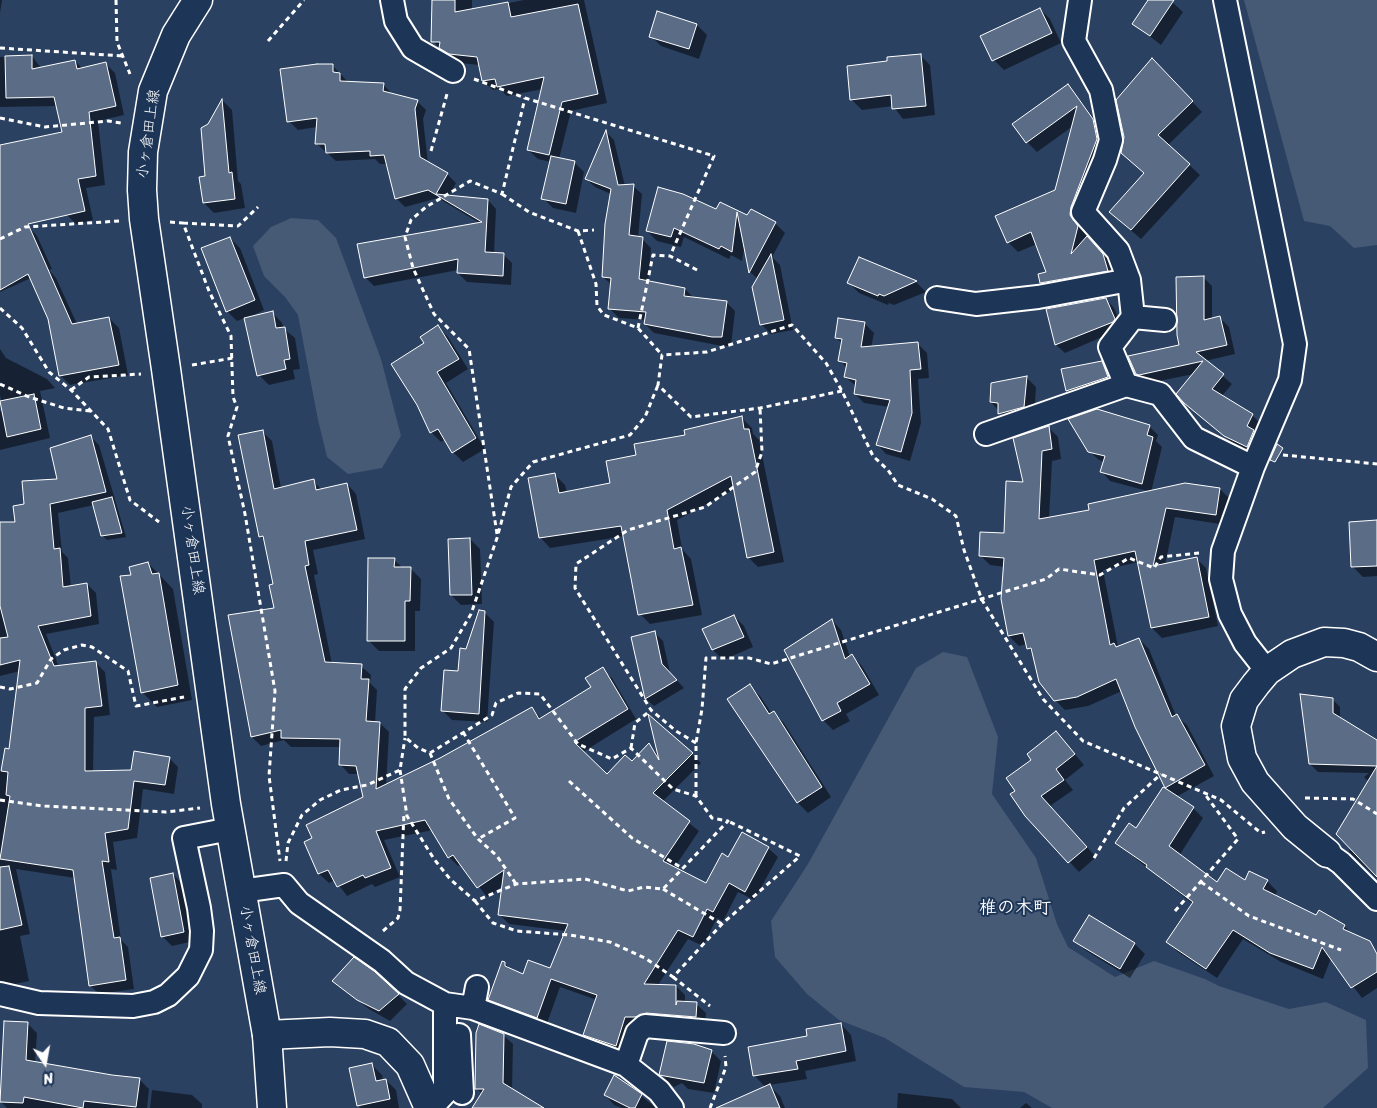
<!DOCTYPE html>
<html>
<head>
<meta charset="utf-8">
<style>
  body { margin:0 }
  #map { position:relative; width:1377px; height:1108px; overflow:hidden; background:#2a4161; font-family:Sriracha,sans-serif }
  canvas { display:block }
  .north { position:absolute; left:20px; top:1038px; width:50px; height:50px; -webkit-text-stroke:4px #1d3557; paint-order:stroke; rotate:168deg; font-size:14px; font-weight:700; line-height:20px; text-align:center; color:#fff }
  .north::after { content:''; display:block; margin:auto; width:18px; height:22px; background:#fff; clip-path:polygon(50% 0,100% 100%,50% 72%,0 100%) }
</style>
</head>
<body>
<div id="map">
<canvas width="1377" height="1108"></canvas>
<div class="north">N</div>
</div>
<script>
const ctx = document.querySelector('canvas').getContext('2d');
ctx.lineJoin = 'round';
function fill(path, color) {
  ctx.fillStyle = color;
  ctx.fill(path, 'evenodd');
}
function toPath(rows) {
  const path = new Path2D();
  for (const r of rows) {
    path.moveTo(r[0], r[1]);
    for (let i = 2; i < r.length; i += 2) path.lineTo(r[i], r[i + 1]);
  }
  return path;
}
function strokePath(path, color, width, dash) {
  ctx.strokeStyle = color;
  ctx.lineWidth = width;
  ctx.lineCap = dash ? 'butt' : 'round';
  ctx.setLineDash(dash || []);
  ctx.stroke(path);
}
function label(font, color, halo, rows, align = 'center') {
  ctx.font = font + ' Sriracha,"Klee One",sans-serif';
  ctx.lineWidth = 4;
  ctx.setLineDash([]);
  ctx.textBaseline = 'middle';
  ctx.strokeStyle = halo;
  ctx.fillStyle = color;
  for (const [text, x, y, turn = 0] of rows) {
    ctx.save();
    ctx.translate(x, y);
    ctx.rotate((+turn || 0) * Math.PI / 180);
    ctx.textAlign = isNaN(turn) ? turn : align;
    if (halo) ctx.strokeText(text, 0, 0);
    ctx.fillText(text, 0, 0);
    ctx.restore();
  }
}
fill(toPath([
  [1244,0,1377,0,1377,245,1354,248,1330,226,1304,221],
  [291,218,318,220,336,238,381,359,401,436,382,468,348,474,327,457,318,420,298,315,285,297,264,276,253,246,271,227],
  [943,652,967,657,998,737,992,794,1036,858,1057,924,1068,947,1115,977,1154,961,1205,979,1219,986,1289,1009,1326,1002,1366,1020,1368,1068,1323,1108,1052,1108,1024,1092,964,1087,885,1038,839,1020,807,994,775,957,771,921,808,864,916,668]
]), '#465975');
fill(toPath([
  [0,0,2,0,0,13],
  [433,0,472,0,472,10,524,0,584,0,607,103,571,111,559,159,574,162,584,172,576,213,553,208,543,198,551,162,538,159,528,150,543,89,507,96,500,89,493,90,483,81,480,65,460,63,442,51,433,41],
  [1149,0,1170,0,1183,12,1161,45,1134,24],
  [1040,9,1050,19,1061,43,1004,70,994,60],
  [697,25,707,35,699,59,661,46,651,36],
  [920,55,930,65,935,115,903,119,893,106,862,110,852,100,848,67,888,62],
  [32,56,41,68,75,61,83,69,106,64,115,73,124,115,98,121,105,185,86,188,93,220,76,224,67,215,0,224,0,147,63,133,57,106,0,107,0,57],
  [1152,60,1202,112,1168,145,1200,175,1141,239,1121,222,1145,174,1122,153],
  [333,66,349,83,383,84,392,94,417,101,426,110,423,119,428,163,447,174,456,183,448,197,488,200,496,209,494,253,503,254,512,263,511,285,467,282,458,273,458,270,374,286,365,277,481,224,438,198,405,207,396,198,388,164,380,164,375,159,336,161,316,143,317,127,298,130,289,121],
  [1068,85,1103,130,1080,226,1113,265,1117,280,1051,293,1041,283,1048,273,1037,244,1018,252,1008,242,1056,191,1073,126,1037,152,1027,142],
  [223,101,232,110,238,181,241,184,245,208,214,213,204,203,209,125],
  [606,132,614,140,625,186,633,186,642,194,638,238,642,239,651,248,648,282,685,289,694,298,726,302,735,311,731,346,722,346,654,333,645,324,646,320,619,318,610,309,612,285,603,277,611,194,595,187,586,179],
  [721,203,748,217,775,223,785,233,772,257,780,265,793,330,771,334,761,324,758,279,750,272,745,244,742,261,731,255,729,259,684,237,681,247,657,241,647,231,717,211],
  [28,226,37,236,52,269,49,270,56,278,77,324,109,318,119,328,128,375,70,385,60,375,49,318,31,278,0,292,0,238],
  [230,238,240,248,264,310,250,317,272,312,282,323,284,329,295,338,300,369,293,370,295,379,269,385,259,375,245,318,237,321,227,311],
  [859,259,916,282,926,292,894,305,889,303,888,305,859,293,849,283],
  [1203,277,1212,286,1212,320,1220,318,1229,327,1235,354,1205,361,1232,384,1222,396,1252,415,1261,424,1256,455,1234,444,1184,402,1194,374,1149,383,1137,373,1181,346],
  [1106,299,1114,308,1123,328,1065,353,1056,345,1048,310],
  [864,323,874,333,871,348,918,344,927,353,929,378,918,379,921,423,910,461,886,454,877,444,889,407,864,403,855,394,856,386,845,377,847,368,840,360,843,344,836,338],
  [438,327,448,337,468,369,446,383,485,449,463,462,453,452,446,439,441,442,431,432,426,344],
  [0,349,6,358,47,379,55,388,40,391,50,438,0,450,0,411,3,411,0,395],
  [1101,362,1111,372,1118,387,1077,400,1067,390],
  [1026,377,1036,387,1034,417,1009,423,991,402],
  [742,418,752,428,753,434,759,440,784,562,758,567,748,557,735,489,677,520,682,549,691,559,702,615,650,624,640,614,625,536,550,548,540,537,555,475,565,485,567,493,612,484,637,456,686,436],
  [1149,426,1158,435,1156,441,1162,447,1151,492,1110,481,1102,472,1104,462,1099,460,1089,451],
  [1048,427,1058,437,1061,459,1052,461,1049,519,1220,489,1230,499,1226,525,1175,517,1165,565,1196,558,1206,568,1218,626,1162,638,1152,628,1139,562,1103,570,1118,647,1139,639,1149,649,1176,716,1187,725,1214,776,1176,797,1193,808,1203,818,1179,856,1217,884,1267,881,1277,891,1275,896,1317,917,1344,926,1353,935,1366,940,1377,952,1377,988,1362,998,1331,958,1323,979,1281,962,1243,939,1217,978,1178,952,1168,942,1193,904,1116,843,1137,830,1168,791,1122,691,1088,706,1065,710,1055,700,1027,644,1019,646,1009,636,1005,567,990,565,980,555,1005,534],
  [263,432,272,441,281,488,313,481,322,490,347,484,356,494,365,539,313,550,318,574,314,575,332,664,361,666,371,675,370,683,377,690,375,723,380,723,389,732,386,786,441,760,532,709,542,719,593,687,602,669,612,678,636,719,583,752,607,776,632,762,649,745,659,756,692,754,701,763,662,802,699,831,674,868,706,885,729,858,768,848,778,857,754,900,738,892,723,921,717,918,703,946,688,939,658,985,676,986,685,995,685,1003,696,1004,706,1013,705,1026,656,1022,625,1054,594,1044,585,1034,597,1000,560,987,546,1026,499,1009,489,999,505,963,512,971,524,976,551,970,566,931,509,924,500,915,503,886,487,897,462,864,458,866,449,857,433,830,384,840,400,877,375,887,372,884,347,896,335,880,329,883,319,874,305,842,314,838,364,798,359,774,349,774,340,764,341,747,291,747,284,740,261,746,252,737,275,609,274,585,266,542,260,536],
  [90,436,99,445,126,537,107,540,102,535,94,505,58,513,62,552,68,558,71,587,87,584,96,593,99,624,46,634,59,667,96,663,105,672,110,715,94,717,93,772,132,771,169,758,178,767,174,794,143,789,137,838,113,842,117,870,111,869,121,940,128,947,134,989,99,994,90,985,75,878,16,869,30,934,20,936,29,981,6,986,0,980,0,769,2,771,10,750,20,671,0,676,0,523,16,523,26,506,58,480],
  [1377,522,1377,576,1363,577,1353,567],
  [470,539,480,549,482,604,461,605,451,595],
  [394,560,403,568,411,569,421,579,420,611,415,611,415,651,379,651,369,641],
  [148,563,173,589,192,700,157,707,142,692,132,576],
  [485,613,494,622,487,722,452,720,443,711,459,673,466,650],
  [734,616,744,626,753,647,723,660,713,650],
  [832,620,841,630,850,657,852,656,862,666,879,695,846,714,850,721,833,730,823,720],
  [655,633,663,641,670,673,684,688,654,706,646,699,632,637],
  [750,686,760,696,772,714,774,713,784,723,831,797,808,813,798,803,729,699],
  [1332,699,1340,707,1340,719,1377,741,1377,878,1349,852,1369,782,1364,777,1369,773,1318,772,1310,764],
  [1056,732,1084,765,1065,780,1073,790,1050,806,1096,857,1079,872,1026,815,1017,791],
  [173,874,183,885,194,941,172,946,162,936],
  [1089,917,1135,944,1145,954,1130,978,1085,950,1075,940],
  [333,981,397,994,407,1004,390,1021,369,1009],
  [27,1023,37,1033,35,1063,139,1079,149,1089,147,1108,7,1108,1,1102],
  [841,1024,851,1035,856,1061,805,1071,807,1079,769,1085,780,1096,785,1108,741,1108,766,1088,755,1076,750,1048,808,1037],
  [503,1035,513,1044,512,1090,497,1108,476,1088],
  [711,1051,721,1061,714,1093,688,1089,682,1083,674,1087,661,1074],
  [372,1065,382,1075,383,1081,386,1080,396,1090,399,1108,361,1108,358,1105],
  [614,1077,623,1081,656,1108,622,1108,614,1105,605,1095],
  [152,1090,192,1095,202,1104,202,1108,150,1108],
  [898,1093,952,1099,961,1108,897,1108],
  [1026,1103,1032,1108,1020,1108]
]), '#0007');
const building = toPath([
  [432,0,455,0,455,12,508,2,511,17,578,4,598,94,562,102,549,155,527,150,544,77,497,87,495,79,482,81,477,57,449,54,439,48,440,42,431,42,432,0],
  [1148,0,1174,0,1150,36,1132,24,1148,0],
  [1040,8,1052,33,992,61,980,36,1040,8],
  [657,11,697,24,689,49,649,37,657,11],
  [921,54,926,106,892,109,891,95,850,100,847,66,887,61,887,57,921,54],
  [32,55,32,69,75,60,77,69,106,62,116,106,89,112,96,176,78,179,85,211,28,224,72,324,109,317,119,365,59,376,48,319,28,274,0,290,0,145,62,132,54,97,6,98,5,56,32,55],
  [1152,58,1193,101,1158,135,1190,164,1131,230,1109,212,1144,173,1121,153,1124,137,1116,100,1152,58],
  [317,64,333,64,333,72,340,73,340,81,384,83,383,91,418,100,415,109,420,157,448,173,436,194,488,199,485,252,504,253,503,276,457,273,458,259,364,278,357,244,482,222,428,190,395,199,384,155,370,156,370,151,326,153,325,144,315,144,317,118,287,122,280,69,317,64],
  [1068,84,1093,119,1097,139,1071,207,1070,215,1078,226,1071,254,1087,236,1103,254,1108,271,1040,283,1038,274,1046,272,1031,232,1007,243,995,216,1055,190,1077,106,1026,143,1012,124,1068,84],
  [222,99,229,173,232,172,235,199,203,203,199,177,205,176,201,128,208,124,222,99],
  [606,130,618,185,634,184,629,235,643,237,639,279,685,288,684,296,727,301,722,337,712,337,644,324,646,312,608,309,611,278,602,277,605,224,611,189,585,179,606,130],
  [551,156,575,161,566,204,541,199,551,156],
  [658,187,683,194,716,209,720,202,747,215,751,209,776,222,749,273,737,212,732,252,721,246,719,249,674,228,671,237,646,231,658,187],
  [230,237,255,300,226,312,201,248,230,237],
  [771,254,784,320,760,325,752,287,771,254],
  [859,257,917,281,884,296,879,294,878,296,847,283,859,257],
  [1204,276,1204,320,1220,316,1227,345,1196,352,1224,374,1212,389,1253,414,1247,426,1254,430,1247,447,1224,436,1184,403,1176,394,1203,361,1139,375,1136,374,1128,356,1179,345,1177,335,1176,277,1204,276],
  [1106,298,1115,319,1113,322,1055,345,1046,309,1106,298],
  [273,311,276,328,285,327,290,359,284,360,286,369,257,376,244,318,273,311],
  [838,318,865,322,861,347,918,342,921,369,910,370,912,413,901,452,876,445,890,400,854,394,856,380,844,377,847,363,838,361,842,339,835,338,838,318],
  [438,325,459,359,437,372,476,438,452,453,438,429,430,433,417,405,391,364,424,343,420,337,438,325],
  [1102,361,1108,377,1066,391,1061,369,1102,361],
  [1027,376,1024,407,998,414,998,403,990,402,991,383,1027,376],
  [34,394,41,429,7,437,0,401,34,394],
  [1097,409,1150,425,1147,435,1153,437,1142,484,1100,472,1105,456,1088,452,1068,419,1097,409],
  [742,416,744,429,749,429,774,552,747,558,731,476,667,510,674,549,681,547,693,605,638,615,621,526,539,538,528,478,555,473,559,493,610,483,606,461,636,455,634,444,685,435,684,430,742,416],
  [1049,426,1052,449,1042,451,1039,519,1089,510,1088,504,1185,483,1220,488,1216,515,1166,508,1153,566,1197,557,1209,617,1151,628,1135,551,1094,560,1110,645,1114,643,1116,647,1139,638,1172,717,1177,714,1205,765,1165,788,1194,807,1169,846,1217,882,1226,868,1245,880,1249,871,1268,880,1263,889,1316,915,1319,910,1345,925,1343,929,1370,941,1377,954,1377,972,1351,988,1322,947,1313,969,1270,953,1233,930,1206,969,1166,942,1193,902,1146,867,1147,865,1115,843,1129,823,1136,828,1163,787,1165,788,1135,727,1116,679,1077,697,1054,701,1039,682,1031,648,1027,649,1023,633,1008,636,1001,599,1004,558,979,556,980,532,1004,533,1006,481,1023,482,1013,438,1049,426],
  [263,430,274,489,314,479,316,490,347,483,357,530,305,541,309,565,305,566,325,662,362,664,361,679,369,679,366,721,380,722,376,789,440,758,532,707,539,719,591,687,585,678,603,667,628,709,574,742,607,774,625,755,632,761,649,743,659,760,648,714,693,753,653,793,690,821,663,861,706,883,722,853,728,857,742,832,769,847,745,892,729,883,713,912,707,909,693,937,678,930,644,984,676,985,676,1005,677,1001,697,1002,696,1017,646,1013,635,1017,625,1017,616,1046,583,1035,597,995,551,979,537,1018,488,1000,502,961,505,962,505,966,523,974,528,960,550,968,568,924,498,915,504,870,477,888,453,855,448,858,425,820,376,831,391,868,365,878,363,875,337,887,328,870,318,874,304,842,312,838,306,825,363,797,356,766,339,765,340,739,281,738,281,730,251,737,228,615,274,608,269,585,273,584,263,536,259,537,238,435,263,430],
  [91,435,106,492,50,504,54,549,60,548,63,587,87,583,91,616,38,626,54,666,96,661,102,706,85,708,85,771,131,770,134,751,170,757,165,785,134,781,128,829,105,833,109,862,102,861,114,938,120,937,126,980,89,986,73,870,0,859,10,796,6,795,8,772,1,771,5,748,9,749,20,660,0,665,0,638,8,637,0,606,0,522,15,522,13,506,24,504,22,481,57,479,50,448,91,435],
  [1277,444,1283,448,1275,462,1270,460,1277,444],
  [112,497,122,533,101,536,92,502,112,497],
  [1377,520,1377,566,1351,567,1349,522,1377,520],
  [470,538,472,595,450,595,448,539,470,538],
  [368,558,395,558,394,567,411,567,410,601,405,601,405,641,367,641,368,558],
  [148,562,152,574,159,573,178,685,141,693,120,576,131,575,129,567,148,562],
  [479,610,485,611,479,714,441,711,444,670,458,671,460,648,466,649,479,610],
  [734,615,744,637,712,650,702,629,734,615],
  [832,619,845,659,852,654,870,684,837,703,841,711,822,721,784,650,832,619],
  [655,631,662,664,677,680,645,699,631,637,655,631],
  [750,684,769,714,774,711,822,787,797,803,727,699,750,684],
  [1300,694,1333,698,1333,713,1377,740,1377,766,1309,764,1300,694],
  [1056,731,1075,754,1056,769,1064,780,1041,796,1087,847,1068,863,1025,816,1010,794,1015,791,1006,778,1031,760,1027,754,1056,731],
  [1377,766,1377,877,1336,834,1377,766],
  [9,866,22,925,0,930,0,867,9,866],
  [173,873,184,932,161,937,150,878,173,873],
  [1089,915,1135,943,1120,969,1073,941,1089,915],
  [354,957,374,971,399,994,379,1011,357,1000,332,981,354,957],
  [4,1021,28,1022,26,1060,112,1075,140,1078,136,1107,84,1101,83,1108,24,1097,23,1103,0,1102,4,1021],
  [841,1023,846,1051,796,1061,798,1069,753,1076,748,1047,807,1036,806,1029,841,1023],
  [479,1024,504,1034,503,1083,544,1108,472,1108,484,1089,475,1089,476,1033,479,1024],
  [667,1041,694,1044,712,1050,704,1083,659,1075,667,1041],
  [372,1063,376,1081,386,1079,390,1099,357,1106,349,1068,372,1063],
  [614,1075,642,1094,635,1108,630,1108,604,1095,614,1075],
  [770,1084,780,1108,716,1108,770,1084]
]);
fill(building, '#5b6c86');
strokePath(building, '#fff', 1);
const minor = toPath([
  [392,0,396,21,413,48,453,71],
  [1080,0,1074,41,1101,90,1111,140,1105,160,1083,212,1118,251,1129,280,1133,317,1110,347,1126,385],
  [1225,0,1295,344,1290,380,1253,467,1223,551,1221,579,1230,614,1245,643,1267,671],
  [937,298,976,304,1038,297,1129,280],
  [1133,317,1165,320],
  [986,434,1126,385,1160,394,1194,438,1253,467],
  [1327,853,1341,863,1377,899],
  [241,891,284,885,299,903,382,961,406,983,445,1004,473,1008,626,1065,659,1091,672,1108],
  [0,994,39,1003,133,1006,154,1002,168,995,188,976,201,950,202,931,199,908,184,838,230,829],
  [473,1008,477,987],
  [459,1035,462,1093],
  [626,1065,637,1033,645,1026,724,1033],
  [431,1108,445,1093,445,1004]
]);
const tertiary = toPath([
  [1327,853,1295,827,1255,782,1242,758,1236,726,1244,700,1256,684,1267,671,1292,654,1324,642,1344,643,1359,647,1377,657],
  [267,1035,330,1032,365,1034,388,1042,410,1065,429,1108]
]);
const secondary = toPath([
  [198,0,176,35,153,91,143,152,142,190,144,219,166,369,226,804,267,1035,272,1108]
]);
strokePath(minor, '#fff', 26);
strokePath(tertiary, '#fff', 31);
strokePath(secondary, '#fff', 31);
strokePath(toPath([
  [116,0,117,42,130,74],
  [268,41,304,0],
  [0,48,123,56],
  [474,79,525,98,714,156,670,256],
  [0,118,45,127,108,121,121,123],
  [431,151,447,94],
  [502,194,529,212,578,231,594,230],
  [170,222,183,223,209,291,231,336,233,397,237,407,228,436,245,514,275,691,269,776,280,861],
  [183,223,238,226,258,207],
  [578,231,596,284,597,306,604,315,638,328,662,355],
  [0,239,25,227,119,221],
  [0,308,22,328,49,372,71,390,108,429,130,500,159,522],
  [638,328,653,255,670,256,699,271],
  [192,365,233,358],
  [0,384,29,397,64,408,90,411],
  [71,390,89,377,141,374],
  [842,391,760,408,691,417,658,385,662,355,707,352,792,325,826,363,842,391,873,456,888,470,898,485,932,499,956,516,964,550,982,600,1043,699,1083,741,1221,800,1261,833,1265,832],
  [1283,455,1377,464],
  [497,534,469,349,434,314,413,268,405,237,411,220,426,207,470,181,502,194,525,98],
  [0,687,10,689,37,683,51,659,64,650,82,645,92,647,128,671,136,706,184,697],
  [463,732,515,818,478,839],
  [696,743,676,731,651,710,575,588,576,564,628,530,705,507,755,472,762,452,760,408],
  [631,748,635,723,651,710],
  [430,753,449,799,478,839,497,856,516,884],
  [400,770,407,816,434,859,450,879,475,901,516,884,585,879,628,891,644,887,663,889,728,821,712,818,696,796,673,789,631,748,612,759,578,744,540,694,518,693,496,703,492,715,430,753,418,748,405,737,405,689,421,668,451,648,471,614,497,538,511,487,533,462,630,435,645,417,658,385],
  [569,781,632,838,682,868],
  [696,796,696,743,702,709,706,658,749,658,771,664,1046,579,1059,569,1100,575,1129,558,1154,568,1161,557,1199,553],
  [1305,798,1353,799,1377,814],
  [0,800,42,806,166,812,200,808],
  [1094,858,1124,808,1161,774],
  [286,861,288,843,302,815,320,800,341,790,367,785,400,770,405,738],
  [1201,882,1249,916,1341,950],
  [663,889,722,924],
  [475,901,493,923,517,931,570,935,610,942,645,958,673,977,722,924,800,856,728,821],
  [1175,911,1238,839,1204,793],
  [383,931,398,918,400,910,404,812],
  [673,977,710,1006],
  [710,1108,726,1067,725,1056]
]), '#fff', 3, [5, 4]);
strokePath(minor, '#1d3557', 22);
strokePath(tertiary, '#1d3557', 28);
strokePath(secondary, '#1d3557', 28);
label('15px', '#fff', '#1d3557', [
  ["小ヶ倉田上線",149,134,-82],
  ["小ヶ倉田上線",192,550,82],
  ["小ヶ倉田上線",252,950,80]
]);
label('bold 18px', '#fff', '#1d3557', [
  ["椎の木町",1015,908]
]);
</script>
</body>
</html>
